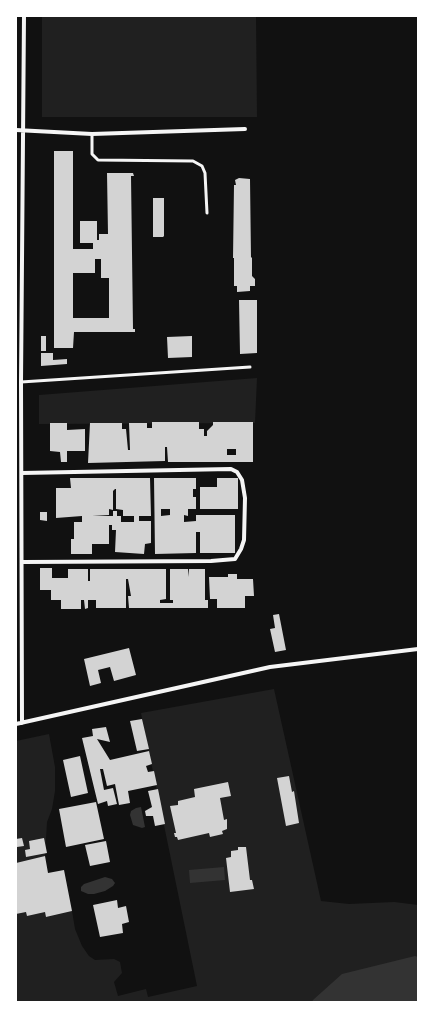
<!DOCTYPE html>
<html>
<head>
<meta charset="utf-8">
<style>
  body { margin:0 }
  #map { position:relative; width:434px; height:1018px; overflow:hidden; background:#111; font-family:"Space Grotesk",sans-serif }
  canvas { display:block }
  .frame { position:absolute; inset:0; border:17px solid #fff; pointer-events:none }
</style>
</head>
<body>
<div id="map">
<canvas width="434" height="1018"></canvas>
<div class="frame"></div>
</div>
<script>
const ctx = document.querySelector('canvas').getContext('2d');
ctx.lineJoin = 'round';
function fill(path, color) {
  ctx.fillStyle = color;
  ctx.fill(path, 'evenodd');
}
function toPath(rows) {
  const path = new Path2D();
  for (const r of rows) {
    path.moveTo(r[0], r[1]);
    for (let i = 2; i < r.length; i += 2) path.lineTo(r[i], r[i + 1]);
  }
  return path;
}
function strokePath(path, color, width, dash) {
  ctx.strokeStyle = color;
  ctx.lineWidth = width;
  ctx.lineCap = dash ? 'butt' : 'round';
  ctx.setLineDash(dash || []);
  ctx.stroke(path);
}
fill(toPath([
  [42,16,256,16,257,117,42,117],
  [257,378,255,423,39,424,39,395],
  [274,689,321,901,349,904,394,902,418,905,418,1002,16,1002,16,914,26,912,45,912,47,917,72,911,75,929,82,946,89,956,95,960,114,959,120,962,122,973,114,982,118,996,146,989,148,997,197,986,141,713],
  [49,734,55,767,55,791,52,809,47,822,45,856,16,863,16,741]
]), '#202020');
fill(toPath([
  [141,807,145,827,142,828,133,825,130,815,131,811,136,808],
  [224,867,225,880,190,883,189,870],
  [105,877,112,879,115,883,113,886,105,891,94,894,88,894,81,891,81,887,84,884],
  [415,956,418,957,418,1002,312,1002,313,1000,342,974]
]), '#333');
fill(toPath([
  [54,151,73,151,73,249,93,249,93,243,80,243,80,221,97,221,97,240,99,240,99,234,108,234,107,173,133,173,134,176,131,176,133,329,135,329,135,332,74,332,73,348,54,348],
  [95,259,101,259,101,278,109,278,109,318,73,318,73,273,95,273],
  [239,178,250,179,251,258,252,257,252,276,255,279,255,286,250,286,250,291,237,292,237,286,234,286,234,258,233,258,234,185,236,185,235,180],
  [153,198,164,198,164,236,163,237,153,237],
  [239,300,257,300,257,353,240,354],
  [41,336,46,336,46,351,41,351],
  [192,336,192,357,168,358,167,337],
  [41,353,53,353,53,360,67,359,67,364,41,366],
  [152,422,199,422,199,429,204,429,204,436,207,436,207,431,213,425,213,422,253,422,253,462,168,462,167,447,165,447,165,461,88,463,90,423,122,423,122,429,126,429,128,450,130,450,129,423,147,423,147,428,152,428],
  [227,449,236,449,236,455,227,455],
  [50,423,67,423,67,430,85,429,85,451,67,451,67,462,61,462,60,452,50,451],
  [70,478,150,478,151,516,139,516,139,521,151,521,151,543,145,544,144,554,115,552,116,530,112,530,112,525,109,525,109,544,92,544,92,554,71,554,71,539,74,539,74,522,82,522,82,516,56,518,56,488,71,488],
  [115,489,116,489,116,509,123,510,123,516,134,516,134,522,121,522,121,516,117,516,117,511,113,511,113,516,92,516,109,515,109,509,113,510,113,491],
  [154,478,196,478,196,489,193,489,193,497,196,497,196,509,188,509,188,516,184,515,184,522,196,521,196,515,235,515,235,553,200,553,200,532,196,532,196,553,155,554],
  [161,509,170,509,170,515,161,516],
  [217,478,238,478,238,509,200,509,200,487,217,487],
  [40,512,47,512,47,521,40,520],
  [40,568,52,568,52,578,68,578,68,569,88,569,88,581,90,581,90,569,166,569,166,599,160,600,160,603,173,603,173,600,170,600,170,569,188,569,189,577,189,569,205,569,205,600,208,600,208,608,129,608,128,596,131,596,128,579,126,579,126,608,96,608,96,600,88,600,88,608,85,609,84,600,81,600,81,609,61,609,61,600,51,600,51,590,40,590],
  [228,574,237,574,237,579,253,579,254,596,245,596,245,608,217,608,217,599,210,599,209,577,228,577],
  [279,614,286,650,275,652,270,629,275,628,273,615],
  [129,648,136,675,114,681,110,667,98,670,101,683,90,686,84,659],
  [142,719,149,749,137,751,130,721],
  [106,727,110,742,97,739,110,760,149,751,152,764,146,766,148,772,154,771,157,785,128,791,130,803,119,805,115,784,107,786,103,769,100,769,104,790,113,788,117,804,108,806,107,801,98,804,82,738,93,736,92,729],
  [80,756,88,793,71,797,63,760],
  [289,776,292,792,294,791,299,823,286,826,277,778],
  [228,782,231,796,220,798,224,820,227,819,227,829,222,831,223,834,210,837,209,833,178,840,177,837,175,837,174,833,176,833,170,806,178,805,178,801,195,797,194,789],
  [158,789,165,824,155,826,153,816,146,816,145,811,152,807,148,791],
  [96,802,104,839,66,847,59,809],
  [22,838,24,846,17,847,16,839],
  [44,838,47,853,26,857,25,850,30,849,29,841],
  [106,841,110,862,90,866,85,845],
  [238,847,246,847,250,880,252,880,254,889,230,892,226,858,231,857,231,851,238,850],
  [45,856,48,873,64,870,72,911,46,917,45,912,27,916,26,912,16,914,16,863],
  [117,900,118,908,126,906,129,922,122,924,123,933,100,937,93,905]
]), '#d3d3d3');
strokePath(toPath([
  [92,134,92,154,98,160,193,161,202,166,205,173,207,213],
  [21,382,250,367]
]), '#f5f5f5', 3);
strokePath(toPath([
  [16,130,92,134,245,129],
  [22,473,231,469,237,472,242,480,245,498,244,540,241,549,235,559,211,561,23,562],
  [22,723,21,382,24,16],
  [16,724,270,667,418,649]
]), '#f5f5f5', 4);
</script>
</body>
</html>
